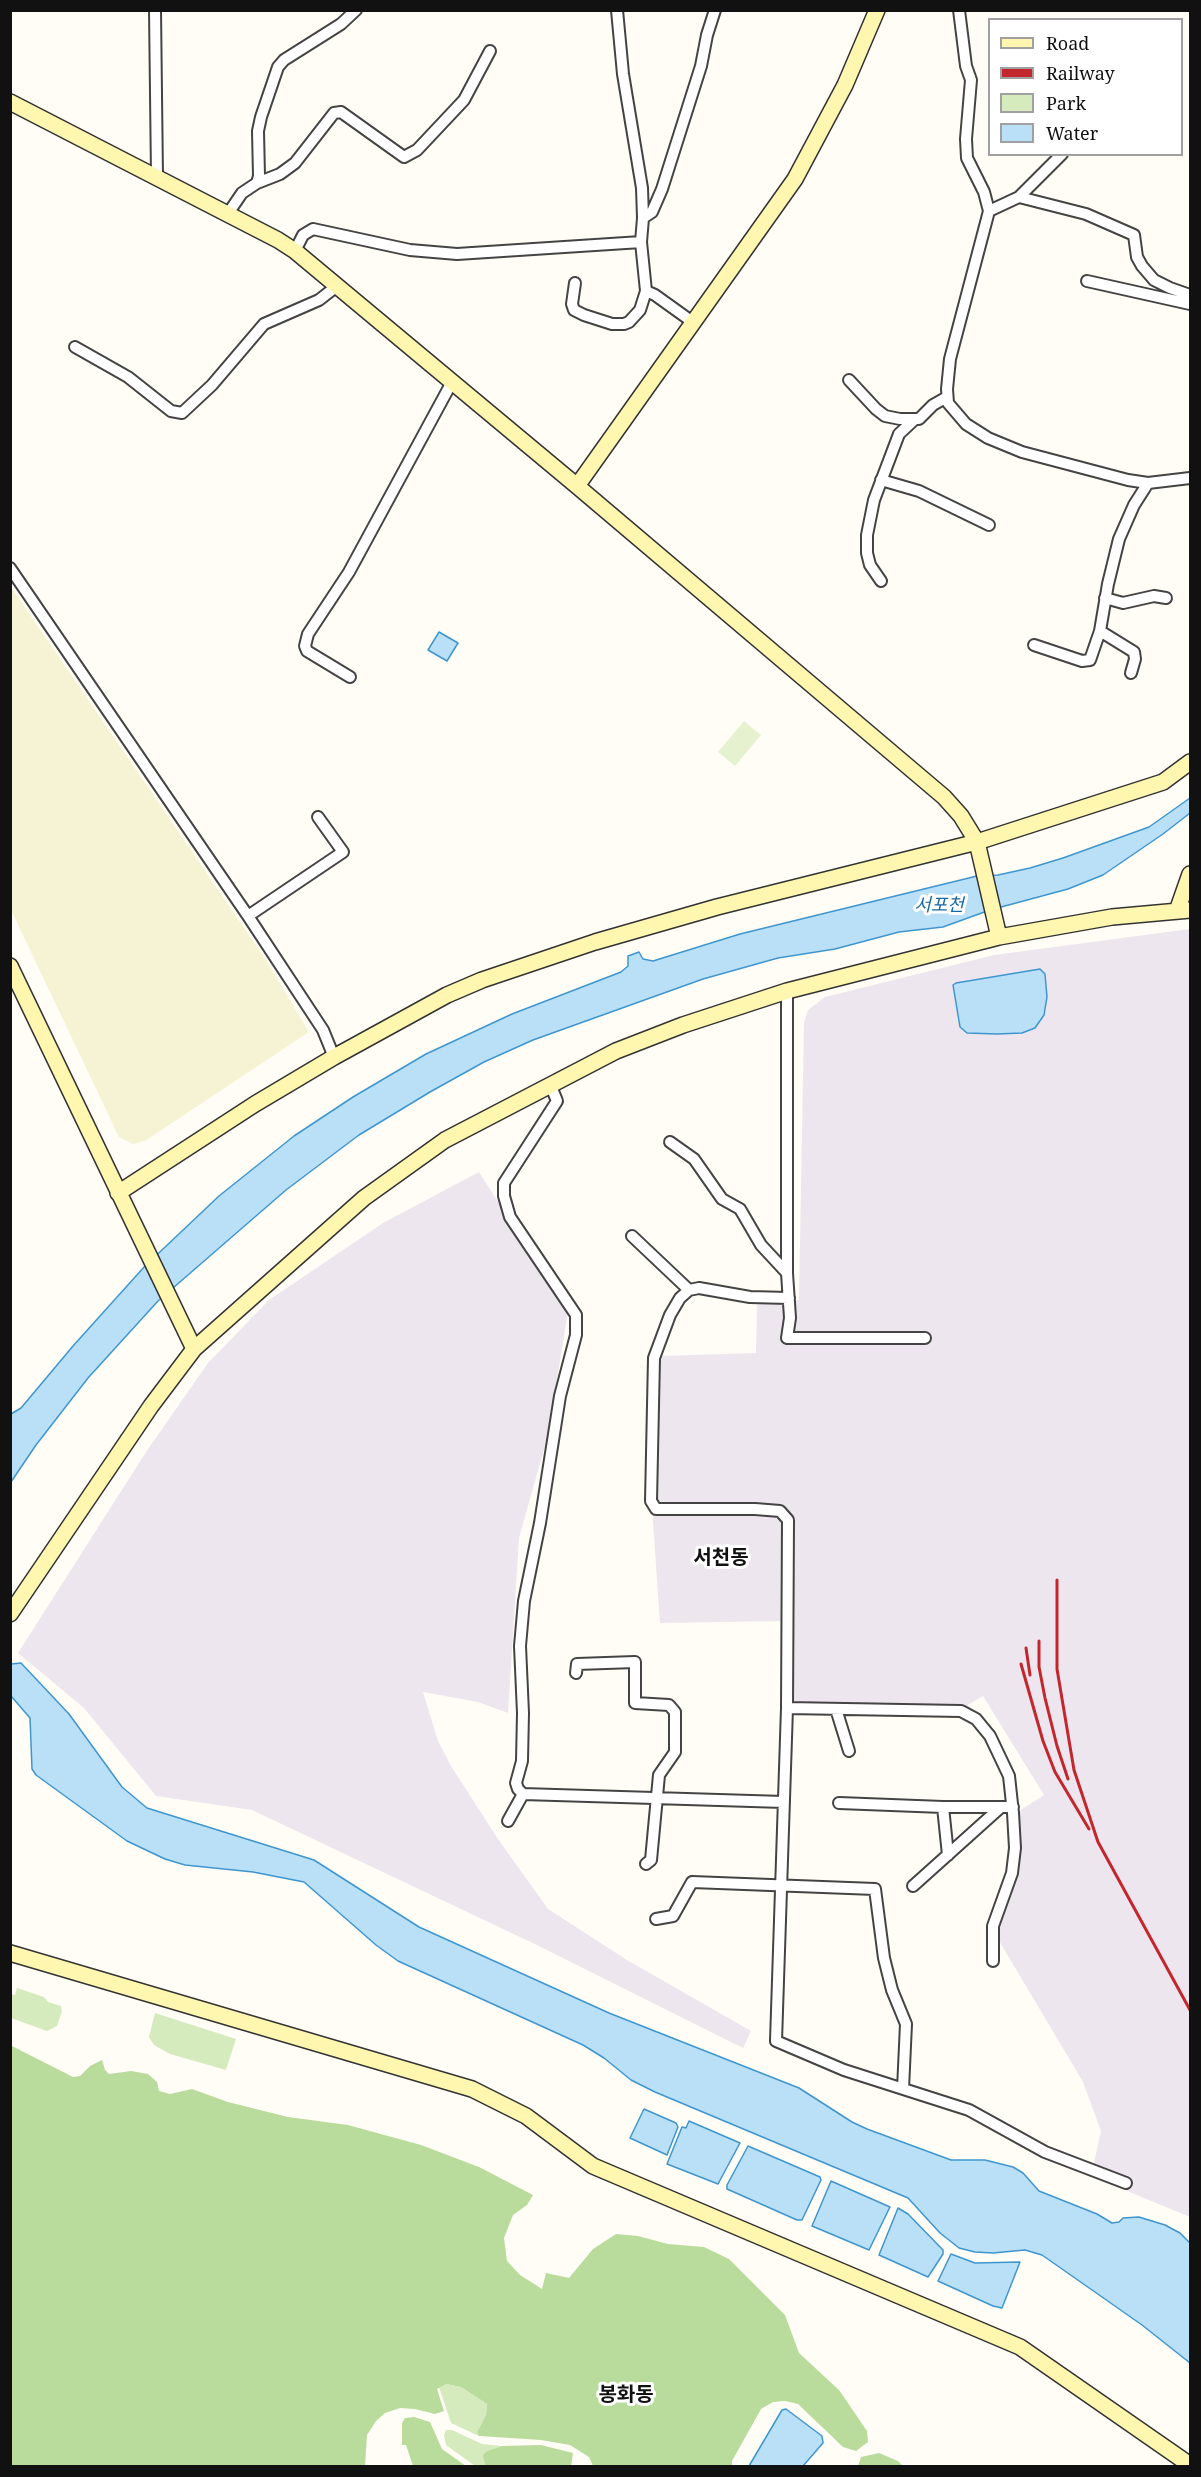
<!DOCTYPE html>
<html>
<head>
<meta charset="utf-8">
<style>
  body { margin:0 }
  #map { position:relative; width:1201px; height:2477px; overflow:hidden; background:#fffdf5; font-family:"Noto Serif",serif }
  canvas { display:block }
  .frame { position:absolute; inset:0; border:12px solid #111; pointer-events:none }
  .legend { position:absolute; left:988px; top:18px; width:195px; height:138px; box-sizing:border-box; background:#fff; border:2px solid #a0a0a0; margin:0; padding:8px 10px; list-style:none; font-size:18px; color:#111 }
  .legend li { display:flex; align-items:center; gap:12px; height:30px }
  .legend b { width:30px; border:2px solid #a0a0a0 }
</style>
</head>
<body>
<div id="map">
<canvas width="1201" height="2477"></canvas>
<div class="frame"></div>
<ul class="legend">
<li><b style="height:8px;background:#fff6b0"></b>Road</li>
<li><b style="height:8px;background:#c4262e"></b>Railway</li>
<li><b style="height:16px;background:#d5ebbd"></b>Park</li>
<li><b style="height:16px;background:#b9e0f7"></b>Water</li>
</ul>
</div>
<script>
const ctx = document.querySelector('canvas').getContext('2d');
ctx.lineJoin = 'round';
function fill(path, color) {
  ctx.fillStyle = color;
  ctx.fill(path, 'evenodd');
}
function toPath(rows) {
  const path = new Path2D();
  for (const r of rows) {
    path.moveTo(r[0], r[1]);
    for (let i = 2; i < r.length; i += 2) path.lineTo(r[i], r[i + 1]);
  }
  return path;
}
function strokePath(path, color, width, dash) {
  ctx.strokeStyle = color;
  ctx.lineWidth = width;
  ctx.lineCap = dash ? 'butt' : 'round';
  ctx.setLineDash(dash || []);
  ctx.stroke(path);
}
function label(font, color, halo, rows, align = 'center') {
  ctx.font = font + ' "Noto Serif","Noto Sans KR",serif';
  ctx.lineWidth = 6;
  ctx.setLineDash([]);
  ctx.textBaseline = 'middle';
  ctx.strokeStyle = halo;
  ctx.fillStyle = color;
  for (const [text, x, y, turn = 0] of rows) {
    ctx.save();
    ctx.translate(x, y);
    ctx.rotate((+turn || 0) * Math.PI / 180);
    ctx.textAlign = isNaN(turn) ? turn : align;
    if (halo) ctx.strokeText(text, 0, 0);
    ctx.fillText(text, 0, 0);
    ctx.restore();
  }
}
fill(toPath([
  [1190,929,1190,2217,1091,2176,1101,2131,1083,2082,995,1934,1017,1865,1016,1813,1044,1795,983,1696,968,1705,970,1709,793,1704,783,1621,660,1623,653,1521,657,1365,662,1356,756,1353,757,1301,799,1300,804,1022,808,1010,825,997,994,955],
  [479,1172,568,1311,548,1435,519,1538,508,1713,478,1702,423,1692,438,1741,451,1766,498,1839,548,1909,627,1960,751,2031,743,2048,541,1947,252,1810,156,1796,84,1708,18,1653,146,1452,208,1363,269,1300,383,1223]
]), '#eee6ef');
fill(toPath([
  [11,587,266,960,309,1032,145,1141,133,1144,119,1137,11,910]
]), '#f6f3d4');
fill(toPath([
  [17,1988,44,1997,48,2002,61,2006,62,2011,57,2026,47,2031,11,2018,11,1994,15,1995],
  [155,2013,236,2039,226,2070,170,2054,154,2045,149,2037],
  [446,2384,461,2387,487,2404,486,2415,477,2432,479,2436,451,2423,439,2387],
  [446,2430,452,2430,482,2444,502,2446,487,2451,484,2462,485,2466,475,2466,446,2445,444,2435]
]), '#d5ebbd');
fill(toPath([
  [10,2045,73,2077,80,2076,90,2066,102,2060,105,2070,109,2074,131,2071,148,2074,157,2082,159,2091,170,2094,192,2089,228,2102,288,2117,348,2125,421,2145,479,2167,533,2195,527,2205,513,2215,504,2238,507,2261,520,2275,542,2289,546,2273,569,2278,593,2249,616,2234,638,2236,668,2244,704,2247,729,2259,785,2315,799,2353,839,2390,867,2431,868,2442,856,2451,843,2447,798,2404,785,2401,773,2402,761,2409,732,2461,732,2466,593,2466,589,2457,570,2445,541,2440,479,2436,477,2432,486,2415,487,2404,461,2387,446,2384,437,2389,444,2411,435,2414,415,2409,400,2408,385,2413,376,2421,367,2435,365,2466,11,2466],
  [414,2417,430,2422,442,2449,466,2466,413,2466,406,2445,402,2445,402,2423,405,2418],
  [541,2445,573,2453,571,2466,485,2466,483,2455,487,2451,502,2446],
  [879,2453,898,2461,903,2466,858,2466,861,2457]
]), '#b9dc9c');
fill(toPath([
  [744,721,761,735,735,766,718,752]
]), '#e6f2cf');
const water = toPath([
  [439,632,458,643,447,661,428,650,439,632],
  [1190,798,1190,813,1163,834,1103,875,1068,889,990,910,943,927,899,932,835,949,778,958,703,979,533,1040,484,1062,430,1092,359,1135,286,1190,158,1301,88,1378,36,1445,11,1482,11,1414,21,1408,73,1346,145,1266,219,1196,294,1136,353,1097,426,1054,512,1014,621,972,628,966,628,956,639,952,643,959,653,961,740,934,977,876,998,875,1030,868,1063,858,1149,827,1190,798],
  [1040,969,1045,974,1047,997,1044,1015,1035,1028,1022,1033,997,1034,967,1033,960,1027,953,985,956,983,1040,969],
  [21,1663,69,1714,122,1787,147,1808,314,1860,419,1927,609,2013,799,2088,852,2122,867,2129,951,2160,985,2160,1013,2167,1023,2173,1039,2191,1097,2214,1112,2223,1119,2222,1123,2218,1139,2217,1165,2225,1180,2233,1190,2243,1190,2363,1142,2325,1042,2255,1025,2250,993,2253,975,2252,959,2248,940,2233,908,2198,655,2092,631,2080,604,2058,583,2045,398,1961,376,1945,304,1882,253,1872,185,1865,165,1859,127,1841,36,1775,32,1769,30,1718,11,1696,11,1664,21,1663],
  [644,2109,676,2123,678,2127,667,2155,630,2138,644,2109],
  [689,2121,740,2143,718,2184,667,2164,682,2127,686,2128,689,2121],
  [748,2146,820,2177,821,2180,802,2220,797,2220,727,2189,727,2185,748,2146],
  [831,2181,890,2207,869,2250,812,2226,831,2181],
  [898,2208,908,2214,943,2250,943,2254,928,2277,879,2255,898,2208],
  [951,2254,975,2263,1020,2262,1002,2308,993,2306,938,2281,951,2254],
  [786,2409,822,2436,823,2443,803,2466,749,2466,782,2410,786,2409]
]);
fill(water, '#b9e0f7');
strokePath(water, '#3f96cf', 1.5);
const street = toPath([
  [155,10,157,177],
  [959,10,966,66,971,80,966,139,967,158,984,192,989,211,950,359,947,389,948,403,966,424,988,438,1022,452,1128,480,1148,483,1190,478],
  [257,183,280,174,295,163,334,113,341,112,404,157,417,150,464,100,490,51],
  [1019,197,1086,214,1134,235,1137,257,1142,266,1154,280,1170,288,1190,295],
  [989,211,1019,197,1062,154],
  [227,215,242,193,257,183,259,176,258,131,261,117,278,67,284,60,341,24,356,10],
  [643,218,652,212,662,189,701,66,707,35,715,10],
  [295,251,303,235,313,229,410,250,457,254,641,242],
  [1087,281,1190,304],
  [575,283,572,304,574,310,584,315,612,324,624,324,629,322,640,310,646,291,641,242,643,218,642,188,623,74,617,10],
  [646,291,655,295,694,323],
  [75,347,128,377,171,411,182,413,212,385,264,324,319,300,337,286],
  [849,380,876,409,885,416,900,419,919,419,933,405,947,397],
  [881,480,919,491,989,525],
  [10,568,248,916,323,1030,334,1057],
  [881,581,870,565,867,553,867,535,874,500,899,434,915,419],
  [1105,598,1123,603,1154,596,1166,598],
  [1100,631,1134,652,1135,659,1131,673],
  [1034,645,1082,661,1090,660,1100,631,1108,584,1119,539,1134,505,1148,483],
  [350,677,307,651,305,646,308,634,349,572,452,382],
  [248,916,343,852,318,817],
  [787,991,787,1273,790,1318,787,1338,925,1338],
  [550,1084,557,1101,504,1183,504,1196,510,1217,576,1315,576,1335,560,1396,540,1523,524,1601,520,1646,523,1713,522,1761,516,1783,518,1789,523,1794,784,1802],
  [670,1142,694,1159,722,1199,740,1209,761,1245,787,1273],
  [632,1236,689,1290],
  [789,1298,750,1297,699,1288,689,1290,680,1298,670,1315,654,1358,651,1501,656,1509,755,1509,780,1511,788,1520,787,1708,776,2041,844,2070,969,2110,1045,2152,1126,2183],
  [576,1673,577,1664,635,1662,635,1703,669,1705,675,1712,675,1752,659,1775,651,1860,646,1864],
  [787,1708,961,1711,976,1719,990,1736,1009,1776,1013,1813,1015,1848,1012,1873,993,1926,993,1961],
  [836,1709,849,1751],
  [839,1803,943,1807,1013,1807],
  [943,1807,948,1855],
  [508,1821,523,1794],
  [913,1886,1001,1807],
  [656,1919,673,1916,692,1882,875,1889,884,1958,892,1990,906,2024,903,2089]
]);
const secondary = toPath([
  [10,102,278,240,295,251,577,486,944,797,961,816,977,842,999,937],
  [577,486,795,179,845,85,877,10],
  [1177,911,1190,874],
  [10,966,194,1349],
  [118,1193,255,1104,334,1057,447,995,482,980,595,942,717,907,977,842,1163,782,1190,762],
  [10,1614,151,1406,194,1349,364,1198,445,1140,616,1051,683,1025,787,991,999,937,1112,917,1190,910],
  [10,1953,472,2089,526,2116,593,2166,1020,2347,1190,2465]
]);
strokePath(street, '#444', 14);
strokePath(secondary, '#333', 18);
strokePath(street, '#fff', 10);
strokePath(secondary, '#fff6b0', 15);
strokePath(toPath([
  [1057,1580,1057,1669,1074,1770,1098,1842,1190,2010],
  [1039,1641,1039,1667,1045,1698,1057,1746,1068,1779],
  [1026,1648,1030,1675],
  [1021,1664,1043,1741,1055,1772,1089,1829]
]), '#c4262e', 3);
label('italic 18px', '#1768a6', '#fff', [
  ["서포천",939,906]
]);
label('bold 20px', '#111', '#fff', [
  ["서천동",721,1558],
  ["봉화동",626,2395]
]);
</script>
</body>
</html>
